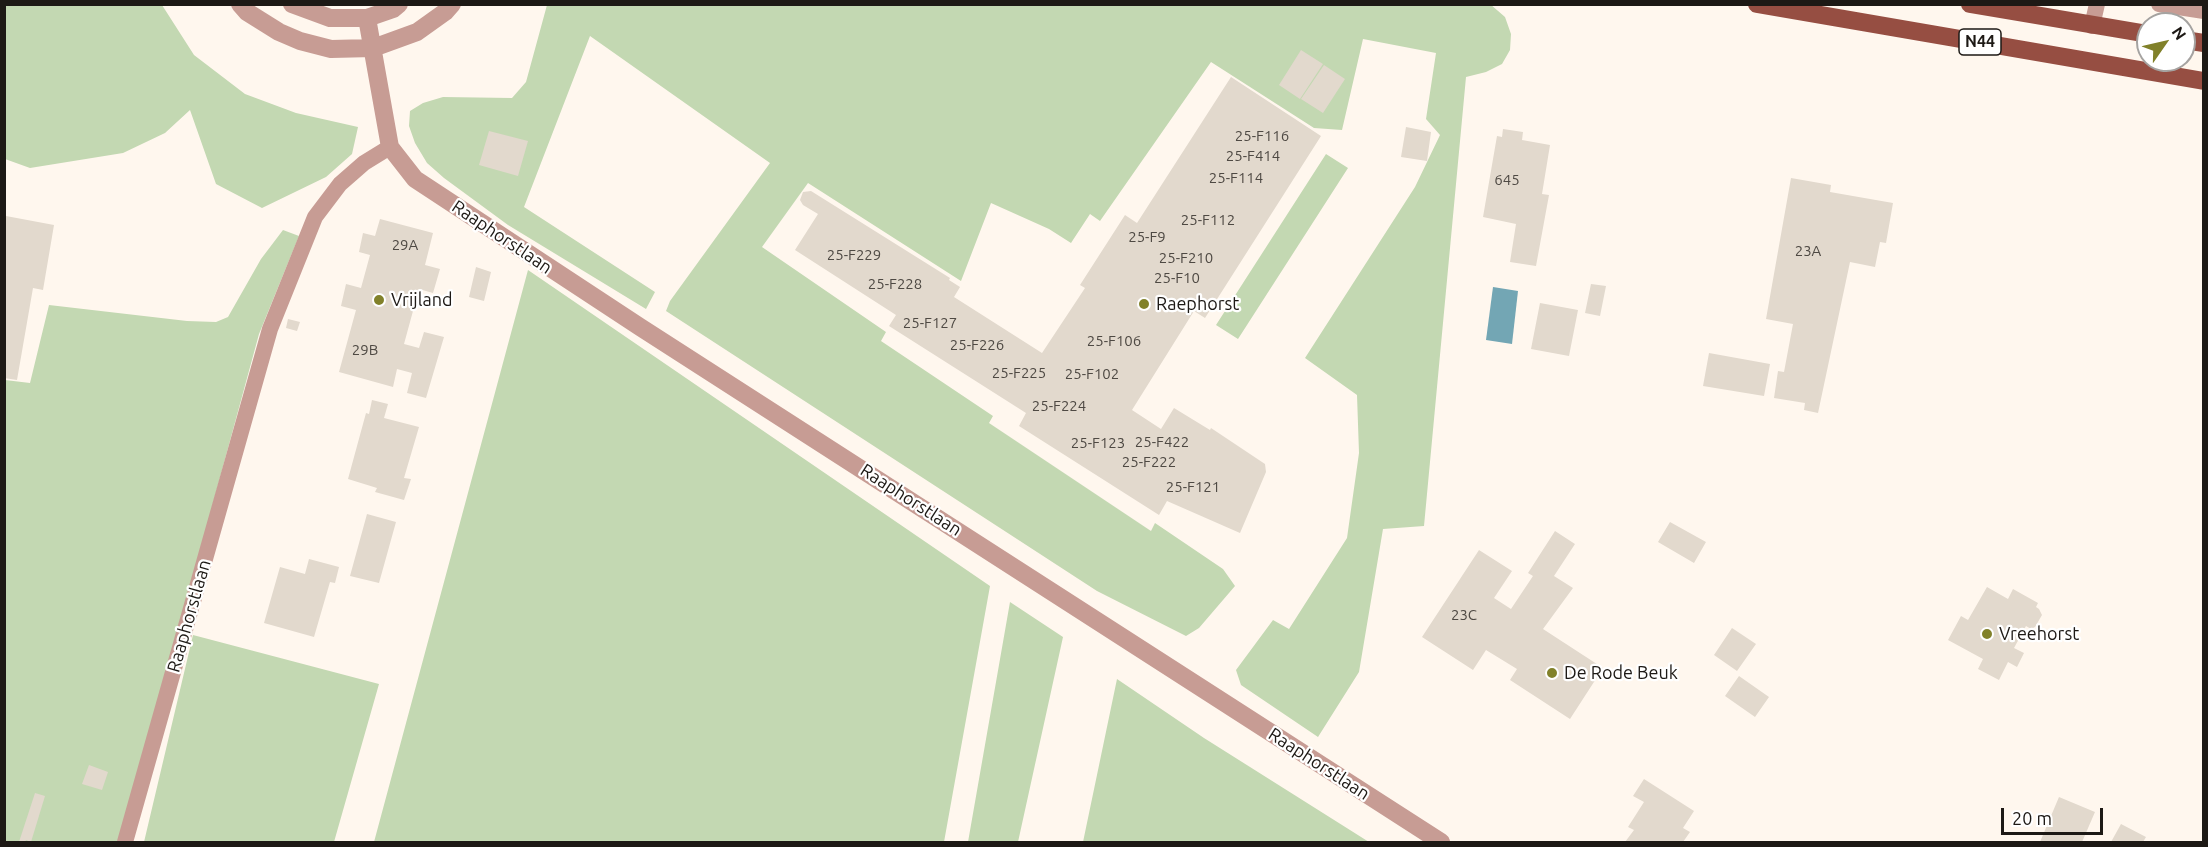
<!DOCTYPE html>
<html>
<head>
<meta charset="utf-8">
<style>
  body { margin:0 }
  #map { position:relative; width:2208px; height:847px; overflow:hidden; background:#fff7ee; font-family:Ubuntu,sans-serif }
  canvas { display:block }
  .frame { position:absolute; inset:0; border:6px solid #1d1915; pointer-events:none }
  .north { position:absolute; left:2136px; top:12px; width:60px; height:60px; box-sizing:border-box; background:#fff; border:2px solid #a5a3a1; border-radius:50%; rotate:56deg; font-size:16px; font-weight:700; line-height:24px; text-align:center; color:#1d1915 }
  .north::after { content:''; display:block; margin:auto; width:21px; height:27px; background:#81812a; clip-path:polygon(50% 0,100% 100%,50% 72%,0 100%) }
  .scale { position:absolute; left:2001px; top:808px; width:102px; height:27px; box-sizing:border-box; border:3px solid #1d1915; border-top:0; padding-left:8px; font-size:18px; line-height:21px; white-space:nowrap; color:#1d1915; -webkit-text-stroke:4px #fff; paint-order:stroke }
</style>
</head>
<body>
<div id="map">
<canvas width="2208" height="847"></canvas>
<div class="frame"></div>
<div class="north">N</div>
<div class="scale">20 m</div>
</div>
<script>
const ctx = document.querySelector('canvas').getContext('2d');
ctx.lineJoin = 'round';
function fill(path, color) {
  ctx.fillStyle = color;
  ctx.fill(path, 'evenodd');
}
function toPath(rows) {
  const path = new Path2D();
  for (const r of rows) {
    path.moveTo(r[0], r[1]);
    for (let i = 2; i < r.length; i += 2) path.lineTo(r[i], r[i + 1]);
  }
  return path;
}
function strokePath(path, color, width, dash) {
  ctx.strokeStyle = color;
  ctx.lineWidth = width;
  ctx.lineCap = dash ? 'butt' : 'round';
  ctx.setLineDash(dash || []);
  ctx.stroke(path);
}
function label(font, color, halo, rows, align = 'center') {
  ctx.font = font + ' Ubuntu,sans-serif';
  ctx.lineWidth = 4.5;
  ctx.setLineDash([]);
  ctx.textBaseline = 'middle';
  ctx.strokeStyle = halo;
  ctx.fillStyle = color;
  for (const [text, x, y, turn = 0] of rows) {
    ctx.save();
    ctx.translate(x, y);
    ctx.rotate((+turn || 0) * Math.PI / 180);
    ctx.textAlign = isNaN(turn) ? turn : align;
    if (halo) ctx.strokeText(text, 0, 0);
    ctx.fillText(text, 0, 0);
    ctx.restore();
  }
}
fill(toPath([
  [1490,4,1505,17,1511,34,1510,50,1502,64,1486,72,1466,77,1424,526,1383,529,1359,672,1318,737,1241,685,1236,670,1273,620,1289,629,1347,538,1359,453,1357,395,1305,358,1415,187,1440,135,1426,119,1436,53,1363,39,1342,130,1314,128,1211,62,1100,221,1090,214,1071,243,1049,229,991,203,961,281,808,183,762,247,886,332,881,341,993,416,989,423,1151,531,1155,523,1223,569,1235,586,1199,628,1186,636,1097,591,666,311,670,301,770,163,590,36,524,207,655,292,646,309,508,225,444,178,427,163,415,143,409,126,410,111,423,103,443,97,512,98,526,82,547,5],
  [4,5,162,5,194,55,245,94,296,113,358,127,352,154,326,177,262,208,216,184,190,110,165,133,123,153,30,168,5,159],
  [1326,154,1348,168,1238,339,1216,325],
  [283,230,299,236,259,334,121,842,5,842,5,380,30,383,49,305,187,321,216,322,228,317,261,259],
  [528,270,990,586,944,842,374,842],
  [1010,602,1063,637,1018,842,968,842],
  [193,635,379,684,334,842,144,842],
  [1117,679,1204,738,1369,842,1083,842]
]), '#c3d8b2');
fill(toPath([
  [1493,287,1518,291,1512,344,1486,340]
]), '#73a6b4');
fill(toPath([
  [1301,50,1323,64,1300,99,1279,85],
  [1324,65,1345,79,1323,113,1301,99],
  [1231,77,1321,136,1205,318,1194,311,1132,410,1161,429,1174,408,1210,430,1211,428,1265,464,1266,472,1240,533,1167,501,1159,515,1019,426,1026,413,889,326,896,315,795,250,818,214,803,205,800,200,803,192,811,191,950,278,949,280,960,287,954,297,1042,353,1085,288,1080,285,1125,215,1137,223],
  [1406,127,1431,132,1427,161,1401,157],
  [1503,129,1523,132,1522,140,1550,145,1542,194,1549,195,1536,266,1510,262,1516,224,1483,217,1497,136,1502,137],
  [489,131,528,141,518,176,479,165],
  [1791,178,1831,185,1830,192,1893,203,1886,243,1880,242,1875,267,1850,262,1818,413,1804,410,1805,403,1774,398,1778,371,1784,372,1793,324,1766,319],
  [6,216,54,225,43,290,33,288,17,380,4,378,4,226],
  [380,219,433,233,425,265,440,269,433,293,419,289,404,344,419,348,424,332,444,337,426,398,407,393,412,373,397,369,393,387,339,372,356,310,341,306,346,284,361,288,370,255,359,252,363,233,375,236],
  [476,267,491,272,484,301,469,297],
  [1591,284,1606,286,1600,316,1585,313],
  [1540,303,1578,310,1569,356,1531,349],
  [288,319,300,322,297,331,286,328],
  [1709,353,1770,364,1764,396,1703,386],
  [372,400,388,404,384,418,419,427,404,478,411,479,404,500,375,492,377,488,348,479,366,413,369,414],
  [367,514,396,522,379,583,350,576],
  [1670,522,1706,542,1694,563,1658,542],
  [1555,531,1575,544,1554,576,1573,588,1543,629,1603,668,1570,719,1510,680,1517,669,1486,650,1473,670,1422,637,1479,550,1512,571,1494,598,1511,609,1533,576,1528,573],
  [309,559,339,567,335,583,330,582,314,637,264,623,280,567,305,574],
  [1987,587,2008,599,2013,589,2038,603,2036,607,2039,609,2042,615,2035,627,2031,629,2026,626,2014,648,2024,653,2017,667,2008,662,1999,680,1978,669,1983,659,1948,640,1961,616,1968,620],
  [1732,628,1756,644,1737,671,1714,655],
  [1739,676,1769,697,1755,717,1725,696],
  [89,765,108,772,102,790,82,784],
  [1644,779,1694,811,1683,828,1690,832,1683,842,1625,842,1634,830,1628,827,1644,802,1633,796],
  [35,793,45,796,31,842,26,840,25,842,19,842],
  [2059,797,2095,812,2082,842,2040,842],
  [2121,824,2146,837,2143,842,2111,842]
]), '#e2d9cd');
strokePath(toPath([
  [2159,4,2204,11],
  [2092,26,2097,4],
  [125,842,270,329,315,217,340,184,364,163,390,147]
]), '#c79c94', 16);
strokePath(toPath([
  [240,4,247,12,279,32,300,41,331,49,373,48,417,32,445,12,452,4],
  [292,4,330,18,367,18,393,9,399,4],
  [367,18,390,147,415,179,640,327,1441,842]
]), '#c79c94', 18);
strokePath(toPath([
  [1757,4,2204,81],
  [1970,4,2148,34],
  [2184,40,2204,43]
]), '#964e42', 18);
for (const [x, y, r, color] of [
  [379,300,6,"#81812a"],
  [1144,304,6,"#81812a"],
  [1987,634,6,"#81812a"],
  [1552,673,6,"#81812a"]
]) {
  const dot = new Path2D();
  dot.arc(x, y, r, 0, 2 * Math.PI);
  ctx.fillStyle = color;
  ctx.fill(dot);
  strokePath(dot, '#fff', 2);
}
label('15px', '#4e4943', null, [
  ["25-F116",1262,136],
  ["25-F414",1253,156],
  ["25-F114",1236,178],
  ["645",1507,180],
  ["25-F112",1208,220],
  ["25-F9",1147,237],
  ["29A",405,245],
  ["23A",1808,251],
  ["25-F229",854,255],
  ["25-F210",1186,258],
  ["25-F10",1177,278],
  ["25-F228",895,284],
  ["25-F127",930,323],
  ["25-F106",1114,341],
  ["25-F226",977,345],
  ["29B",365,350],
  ["25-F225",1019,373],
  ["25-F102",1092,374],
  ["25-F224",1059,406],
  ["25-F422",1162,442],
  ["25-F123",1098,443],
  ["25-F222",1149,462],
  ["25-F121",1193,487],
  ["23C",1464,615]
]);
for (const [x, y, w] of [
  [1980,42,42]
]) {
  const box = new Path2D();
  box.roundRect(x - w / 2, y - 13, w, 26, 4.5);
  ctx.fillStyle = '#fff';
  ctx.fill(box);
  strokePath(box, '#1d1915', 1.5);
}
label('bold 16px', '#1d1915', null, [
  ["N44",1980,42]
]);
label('18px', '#1d1915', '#fff', [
  ["Raaphorstlaan",502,237,34],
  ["Raaphorstlaan",911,500,33],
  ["Raaphorstlaan",189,616,-74],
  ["Raaphorstlaan",1319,764,33]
]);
label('18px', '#1d1915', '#fff', [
  ["Vrijland",391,300],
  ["Raephorst",1156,304],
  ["Vreehorst",1999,634],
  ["De Rode Beuk",1564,673]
], 'left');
</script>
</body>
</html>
